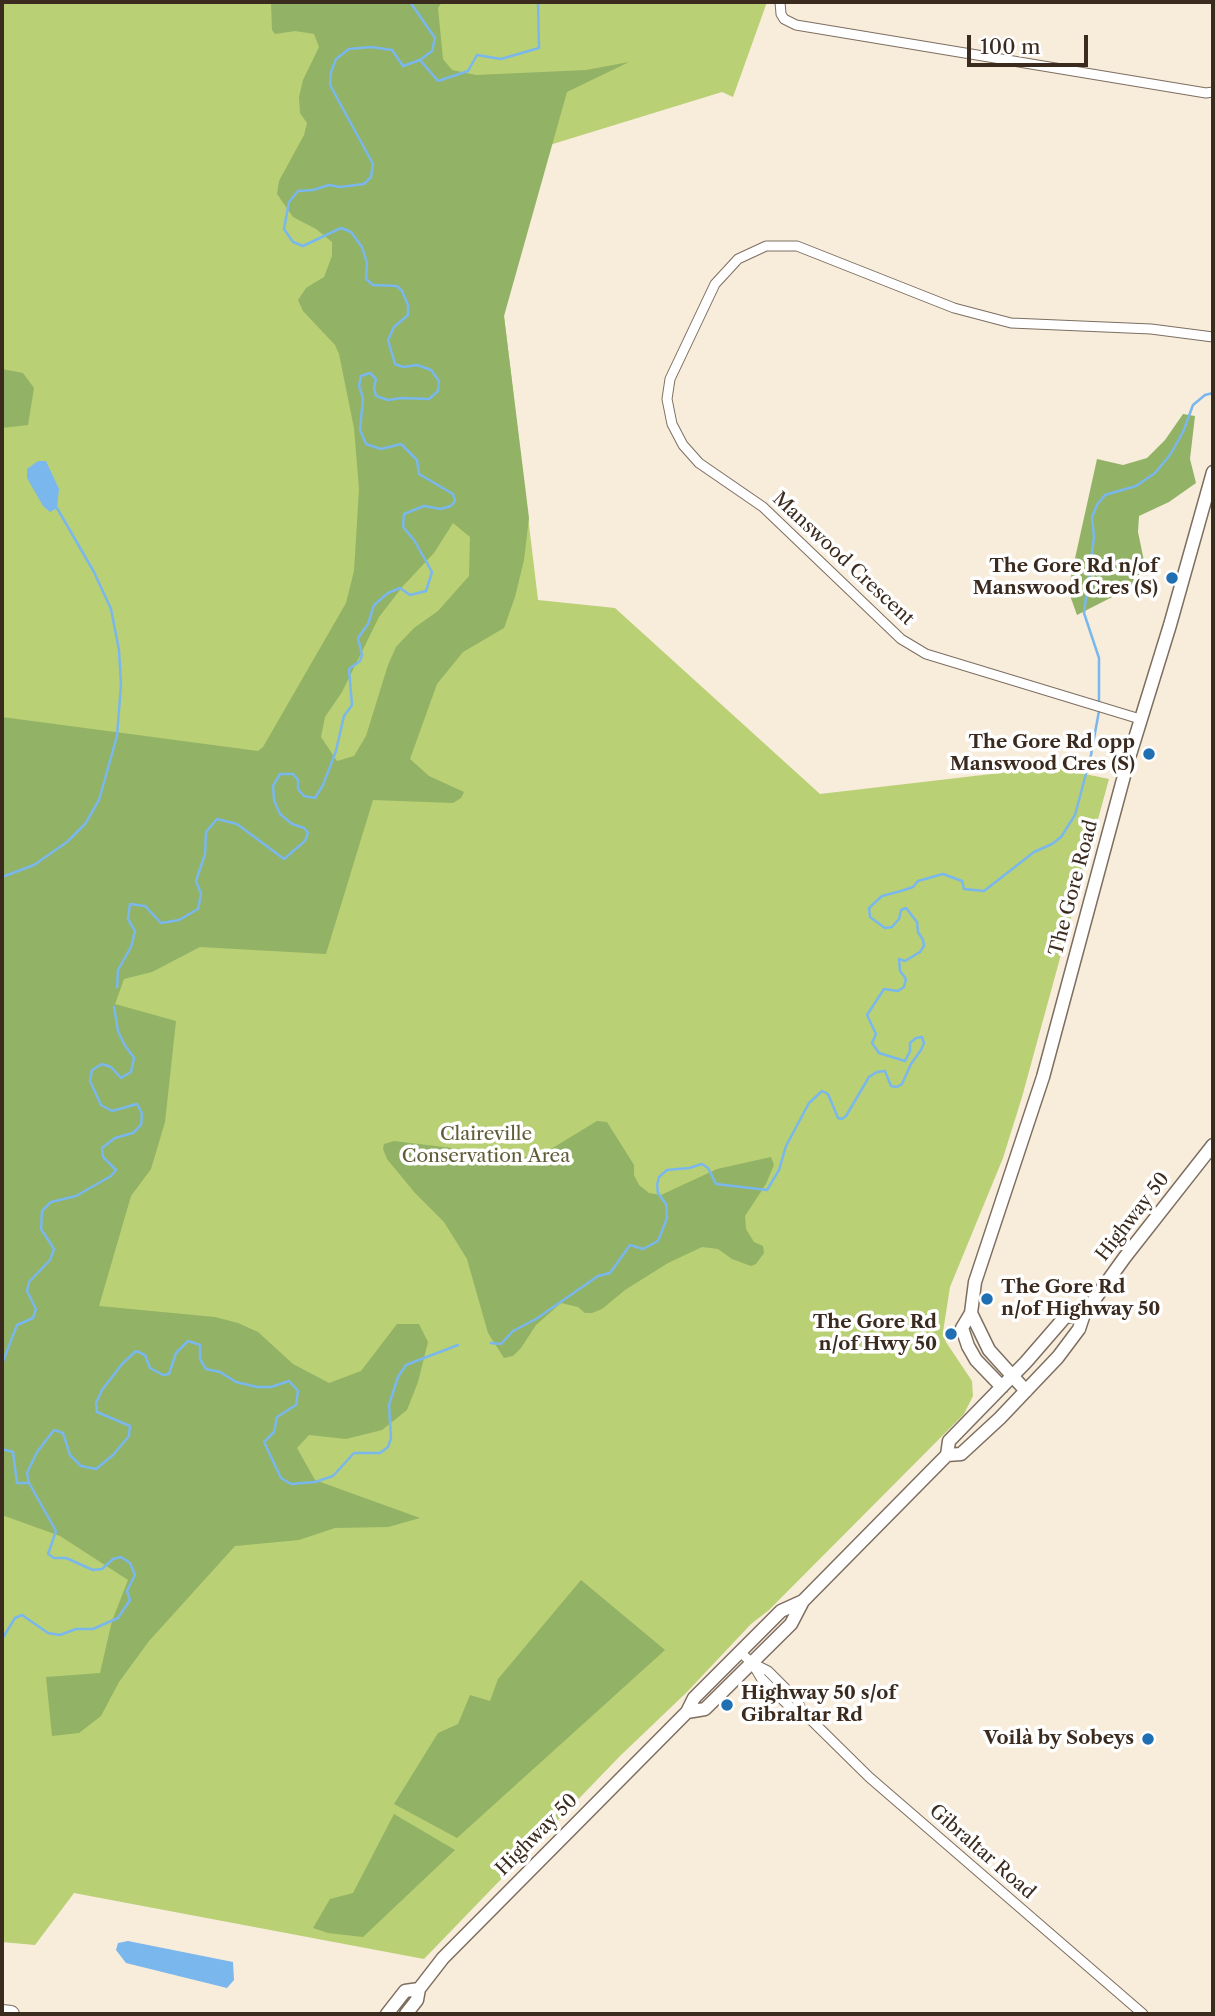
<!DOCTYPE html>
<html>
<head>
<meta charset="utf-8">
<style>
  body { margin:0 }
  #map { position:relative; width:1215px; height:2016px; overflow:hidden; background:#f8ecdb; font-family:"Libre Caslon Text",serif }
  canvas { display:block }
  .frame { position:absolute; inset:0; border:4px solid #3b2a1e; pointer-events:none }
  .scale { position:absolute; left:967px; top:35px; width:121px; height:32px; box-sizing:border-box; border:4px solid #3b2a1e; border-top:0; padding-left:9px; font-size:21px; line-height:24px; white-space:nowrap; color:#3b2a1e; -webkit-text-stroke:5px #fff; paint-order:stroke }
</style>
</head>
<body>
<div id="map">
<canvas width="1215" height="2016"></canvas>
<div class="frame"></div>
<div class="scale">100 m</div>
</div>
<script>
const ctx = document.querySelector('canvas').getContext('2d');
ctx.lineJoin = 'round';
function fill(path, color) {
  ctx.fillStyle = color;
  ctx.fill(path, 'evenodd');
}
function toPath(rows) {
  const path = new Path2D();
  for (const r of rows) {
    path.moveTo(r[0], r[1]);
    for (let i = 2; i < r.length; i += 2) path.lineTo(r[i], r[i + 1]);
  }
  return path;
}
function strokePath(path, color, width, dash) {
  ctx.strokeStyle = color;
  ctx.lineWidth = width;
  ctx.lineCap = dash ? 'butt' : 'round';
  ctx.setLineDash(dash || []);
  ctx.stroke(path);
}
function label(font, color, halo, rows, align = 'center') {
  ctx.font = font + ' "Libre Caslon Text",serif';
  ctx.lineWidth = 7;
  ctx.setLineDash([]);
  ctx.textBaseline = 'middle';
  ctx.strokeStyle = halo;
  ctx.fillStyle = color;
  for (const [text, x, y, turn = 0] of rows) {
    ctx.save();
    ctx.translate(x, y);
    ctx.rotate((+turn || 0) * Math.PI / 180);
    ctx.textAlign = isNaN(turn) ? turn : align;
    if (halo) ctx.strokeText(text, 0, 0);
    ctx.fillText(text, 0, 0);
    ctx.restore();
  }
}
fill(toPath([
  [2,2,767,2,733,97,722,92,543,147,520,215,504,316,538,600,615,608,820,794,1051,767,1109,779,1022,1097,1003,1158,950,1287,943,1332,946,1342,972,1381,973,1396,964,1414,769,1610,751,1624,687,1692,620,1756,424,1959,74,1893,35,1945,2,1942]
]), '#b9d075');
fill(toPath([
  [271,2,442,2,438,8,443,59,452,70,476,75,586,70,629,62,567,92,504,316,529,518,524,560,515,597,504,628,463,652,437,684,410,759,429,776,464,792,461,798,453,803,373,800,326,954,200,947,152,972,124,979,115,1004,176,1021,165,1122,151,1169,131,1196,99,1306,215,1317,238,1323,258,1332,293,1364,329,1383,361,1371,397,1324,419,1324,428,1342,418,1382,407,1410,382,1430,346,1439,309,1435,297,1448,315,1480,420,1518,388,1527,335,1528,299,1540,235,1546,149,1641,119,1682,101,1716,79,1733,52,1736,46,1677,100,1673,112,1621,128,1580,60,1536,2,1515,2,717,258,751,263,747,346,603,354,571,359,489,354,428,339,354,335,345,303,311,298,300,306,288,324,277,332,256,332,242,316,229,293,217,277,194,279,181,304,135,307,123,300,113,299,97,303,80,319,47,314,34,295,31,275,34,272,30],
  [453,523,470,537,469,576,438,611,414,628,396,647,388,665,366,736,354,756,337,761,321,737,325,717,342,692,379,617,403,586,434,553],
  [2,369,23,373,34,388,28,425,2,428],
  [1183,414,1195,416,1190,459,1196,483,1169,502,1139,516,1138,532,1144,561,1137,581,1122,592,1077,615,1068,590,1097,459,1123,465,1147,458,1165,440],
  [597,1121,607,1122,634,1165,634,1175,639,1185,649,1193,661,1195,717,1169,771,1157,774,1165,766,1184,745,1216,746,1229,754,1242,763,1246,764,1253,756,1264,751,1266,732,1259,718,1249,702,1247,668,1263,625,1290,602,1309,592,1313,585,1313,578,1307,561,1303,536,1325,521,1348,513,1356,504,1358,488,1333,467,1259,444,1222,415,1193,387,1159,383,1149,384,1144,394,1141,526,1157,546,1152],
  [581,1580,665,1650,457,1838,394,1804,438,1733,458,1724,470,1695,490,1701,498,1679],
  [394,1814,455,1850,363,1937,328,1933,313,1928,330,1899,353,1893]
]), '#92b266');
fill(toPath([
  [38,461,46,461,59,489,57,508,50,512,43,506,27,478,27,469],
  [128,1941,233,1962,234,1980,227,1988,126,1963,116,1950,118,1943]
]), '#7ab7ed');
strokePath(toPath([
  [420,60,438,81,468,71,477,55,501,59,539,48,538,2],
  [1099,704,1099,658,1084,613,1094,537,1092,517,1097,505,1105,495,1136,486,1155,473,1170,455,1183,432,1193,405,1205,395,1213,393],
  [2,877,34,865,67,842,85,824,99,800,117,736,121,685,119,650,111,609,94,572,57,508],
  [117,987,118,970,131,947,135,931,128,919,130,904,145,906,161,923,179,920,198,909,201,894,196,881,205,854,206,832,217,819,237,824,284,859,305,841,308,833,304,828,292,824,280,814,274,800,273,786,280,774,293,774,298,780,298,789,304,796,315,798,323,785,336,751,344,716,352,705,349,669,360,661,362,655,358,638,368,624,374,605,388,593,400,588,410,595,426,591,432,572,414,540,403,527,404,514,424,506,441,509,451,506,455,501,453,494,419,474,417,460,401,444,381,449,366,444,360,430,363,398,359,386,361,376,370,373,376,379,374,388,376,396,388,400,402,398,429,399,438,391,439,381,431,370,417,365,403,367,395,364,388,340,394,327,408,315,408,305,402,291,397,286,373,285,366,279,367,263,362,247,351,232,341,228,303,246,293,242,284,229,289,202,298,191,313,190,329,185,340,187,364,184,371,177,373,164,330,85,331,72,336,59,349,49,371,47,392,50,403,66,420,60,432,51,435,38,410,2],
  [491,1343,501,1344,513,1331,536,1319,598,1276,610,1273,630,1245,643,1249,658,1241,667,1218,666,1204,658,1193,657,1185,659,1177,667,1170,689,1168,702,1164,708,1168,716,1184,767,1190,779,1170,786,1146,809,1103,822,1091,828,1094,838,1118,842,1119,846,1116,869,1077,877,1072,885,1071,891,1086,897,1087,902,1084,911,1064,921,1050,924,1043,922,1037,916,1038,910,1043,910,1051,905,1061,879,1053,872,1043,876,1034,867,1015,884,989,898,991,904,987,906,979,900,971,899,959,905,961,920,952,924,946,923,940,918,932,917,922,906,908,901,910,899,919,892,927,885,928,870,917,869,908,882,896,901,891,913,887,918,881,943,874,962,881,964,889,984,891,1034,852,1052,844,1061,837,1075,815,1091,755,1099,711],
  [2,1364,17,1325,33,1318,36,1309,27,1291,29,1282,50,1260,54,1249,41,1229,42,1211,51,1202,76,1196,111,1176,116,1170,103,1157,102,1148,115,1138,133,1133,141,1125,142,1113,137,1104,112,1111,101,1105,90,1081,92,1070,102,1064,111,1067,121,1078,131,1072,134,1058,124,1044,118,1031,114,1007],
  [2,1449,13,1452,17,1483,29,1483],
  [2,1639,15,1618,22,1615,48,1633,60,1635,76,1629,93,1629,118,1618,130,1600,127,1591,135,1575,130,1563,121,1557,113,1559,102,1569,93,1570,66,1558,54,1558,48,1554,56,1531,29,1483,27,1473,37,1452,54,1430,63,1433,70,1455,81,1466,96,1469,113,1455,129,1436,130,1426,97,1412,96,1403,102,1390,122,1364,136,1351,145,1355,150,1368,163,1375,169,1374,176,1353,188,1341,200,1345,200,1359,206,1369,220,1372,236,1382,257,1387,271,1387,289,1381,298,1391,296,1405,277,1417,274,1432,264,1442,281,1478,291,1484,315,1482,333,1476,354,1453,380,1453,388,1447,391,1438,389,1405,398,1377,406,1365,458,1345]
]), '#7ab7ed', 2.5);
const street = toPath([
  [780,2,781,14,784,19,796,25,1206,93,1213,92],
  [1140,719,926,654,901,639,763,507,699,463,683,445,672,424,667,399,670,379,715,284,738,259,766,246,797,246,954,308,1011,323,1151,329,1213,337],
  [740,1652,752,1663,761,1678,790,1707,802,1711],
  [752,1663,768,1671,797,1700,802,1711,869,1777,1143,2014]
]);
const secondary = toPath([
  [971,1313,989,1350,1026,1391],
  [1002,1387,976,1360,968,1346,962,1328,971,1313,975,1282,1043,1077,1128,761,1170,625,1213,472],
  [947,1455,961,1454,1000,1418,1058,1357,1079,1329,1084,1314,1125,1257,1213,1145],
  [687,1712,705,1709,791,1624,803,1601,947,1455,949,1441,1026,1362,1065,1317,1084,1314],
  [387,2014,405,1991,419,1989],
  [406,2014,417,2000,419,1989,443,1958,687,1712,694,1698,781,1611,803,1601]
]);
const highway = toPath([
  [2,2013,11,2014]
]);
strokePath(street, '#7d6e60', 11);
strokePath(secondary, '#7d6e60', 15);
strokePath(highway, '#7d6e60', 18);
strokePath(street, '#fff', 9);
strokePath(secondary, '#fff', 12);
strokePath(highway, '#fff', 16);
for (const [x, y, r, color] of [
  [1172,578,7,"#1f6fb2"],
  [1149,754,7,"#1f6fb2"],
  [987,1299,7,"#1f6fb2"],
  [951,1334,7,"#1f6fb2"],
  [727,1705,7,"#1f6fb2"],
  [1148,1739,7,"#1f6fb2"]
]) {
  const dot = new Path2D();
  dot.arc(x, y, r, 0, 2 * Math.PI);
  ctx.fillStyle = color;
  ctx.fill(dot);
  strokePath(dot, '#fff', 2.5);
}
label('19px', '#3b2a1e', '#fff', [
  ["Manswood Crescent",843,559,43],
  ["The Gore Road",1074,888,-75],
  ["Highway 50",1133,1217,-52],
  ["Highway 50",537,1835,-45],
  ["Gibraltar Road",982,1852,41]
]);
label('bold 19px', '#3b2a1e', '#fff', [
  ["The Gore Rd n/of",1158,567],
  ["Manswood Cres (S)",1158,589],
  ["The Gore Rd opp",1135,743],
  ["Manswood Cres (S)",1135,765],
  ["The Gore Rd",1001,1288,"left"],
  ["n/of Highway 50",1001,1310,"left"],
  ["The Gore Rd",937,1323],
  ["n/of Hwy 50",937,1345],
  ["Highway 50 s/of",741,1694,"left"],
  ["Gibraltar Rd",741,1716,"left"],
  ["Voilà by Sobeys",1134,1739]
], 'right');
label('19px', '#615c38', '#fff', [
  ["Claireville",486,1135],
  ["Conservation Area",486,1157]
]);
</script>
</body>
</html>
